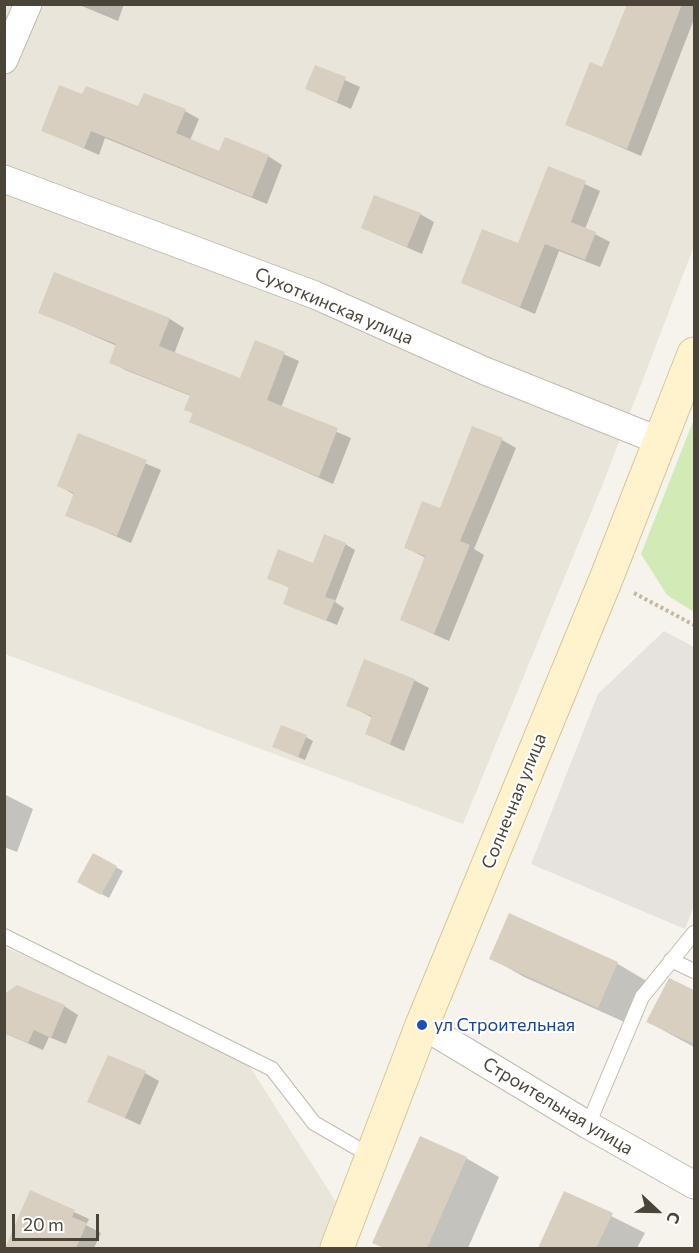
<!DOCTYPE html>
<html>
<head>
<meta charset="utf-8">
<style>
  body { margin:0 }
  #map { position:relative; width:699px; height:1253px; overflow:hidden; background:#f6f3ec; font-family:Commissioner,sans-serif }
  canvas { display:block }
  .frame { position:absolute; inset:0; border:6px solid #4b4439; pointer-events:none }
  .north { position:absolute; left:627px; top:1181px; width:60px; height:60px; -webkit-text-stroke:4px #fff; paint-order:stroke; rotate:112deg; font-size:16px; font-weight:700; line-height:24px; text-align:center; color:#4b4439 }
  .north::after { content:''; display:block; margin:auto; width:21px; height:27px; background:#4b4439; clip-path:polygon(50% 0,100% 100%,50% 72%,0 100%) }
  .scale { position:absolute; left:12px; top:1214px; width:87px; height:27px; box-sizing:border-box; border:3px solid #4b4439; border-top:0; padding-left:8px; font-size:18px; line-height:21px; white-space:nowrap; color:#4b4439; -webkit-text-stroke:4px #fff; paint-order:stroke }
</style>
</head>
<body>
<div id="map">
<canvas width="699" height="1253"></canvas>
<div class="frame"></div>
<div class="north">С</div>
<div class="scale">20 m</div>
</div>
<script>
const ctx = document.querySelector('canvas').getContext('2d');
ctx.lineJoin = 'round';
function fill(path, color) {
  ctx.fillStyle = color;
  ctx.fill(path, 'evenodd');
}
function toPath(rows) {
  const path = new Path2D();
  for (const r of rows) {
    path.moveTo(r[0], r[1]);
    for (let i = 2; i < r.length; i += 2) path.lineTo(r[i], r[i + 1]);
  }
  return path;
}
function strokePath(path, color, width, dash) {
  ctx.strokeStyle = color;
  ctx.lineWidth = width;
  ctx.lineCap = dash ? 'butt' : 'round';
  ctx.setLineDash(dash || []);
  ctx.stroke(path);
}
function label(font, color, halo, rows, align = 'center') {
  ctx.font = font + ' Commissioner,sans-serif';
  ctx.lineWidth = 4.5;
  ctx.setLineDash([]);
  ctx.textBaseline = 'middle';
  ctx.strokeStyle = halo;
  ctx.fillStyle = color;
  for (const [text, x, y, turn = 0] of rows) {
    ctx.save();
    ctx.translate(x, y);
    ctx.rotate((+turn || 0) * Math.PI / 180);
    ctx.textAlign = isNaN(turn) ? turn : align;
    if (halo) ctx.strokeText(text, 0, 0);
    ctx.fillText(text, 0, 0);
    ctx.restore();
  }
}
fill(toPath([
  [4,5,694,5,694,246,602,486,463,824,5,654],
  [4,947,238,1048,336,1202,319,1248,5,1248]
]), '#eae5da');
fill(toPath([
  [664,631,694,647,694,906,685,929,531,864,598,694]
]), '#e6e2dd');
fill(toPath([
  [694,419,694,612,667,595,641,554]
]), '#d2eab5');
fill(toPath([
  [77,4,124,4,118,21],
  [629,4,694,4,694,19,641,156,567,124,603,69],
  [316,67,360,87,351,109,307,89],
  [83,96,139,108,185,111,199,119,190,140,220,152,268,156,282,165,267,204,105,138,99,155,43,130],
  [549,168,600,191,585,229,610,242,600,267,559,251,535,314,463,283,519,245],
  [420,214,434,222,422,254,362,228],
  [55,274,170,319,184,328,174,354,241,380,256,342,299,361,281,408,351,438,333,484,191,421,194,414,186,409,191,396,125,370,111,362,117,346,39,312],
  [79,435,161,470,131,543,67,515,75,495,59,486],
  [502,440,516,448,474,549,484,555,449,641,402,620,426,558,405,547],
  [345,544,355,550,335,602,344,608,337,625,284,603,290,588,269,578,313,565],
  [414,680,429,688,404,751,367,734,373,718,348,705],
  [306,737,313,741,305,760,281,750],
  [4,794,33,809,17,852,4,847],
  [93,855,123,871,109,898,79,882],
  [510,915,618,964,650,983,631,1025,524,977,491,958],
  [670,980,694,991,694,1047,648,1022],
  [64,1006,78,1015,66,1044,49,1037,43,1050,4,1033],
  [145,1073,159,1081,140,1125,89,1101],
  [466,1158,499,1177,468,1248,384,1248,374,1242],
  [31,1192,89,1219,86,1225,101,1233,94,1248,6,1248],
  [565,1193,645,1233,637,1248,540,1248]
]), '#0003');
fill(toPath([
  [627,4,682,4,627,149,565,125,590,62,602,67],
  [315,65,346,77,337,102,305,89],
  [59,85,82,94,86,86,138,106,144,93,186,109,176,133,219,151,225,137,269,155,252,197,91,131,84,148,41,131],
  [548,166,586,181,571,222,596,232,585,260,545,244,520,307,461,283,482,229,518,243],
  [374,195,421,213,407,247,361,228],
  [54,272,170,318,159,346,240,378,255,340,285,352,267,400,338,428,319,477,189,422,193,413,184,410,190,395,109,363,116,344,38,313],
  [472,426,503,438,460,541,470,545,434,634,400,620,425,556,404,548,422,501,440,508],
  [78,433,147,460,117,536,65,516,74,493,57,486],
  [324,534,346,543,325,597,335,600,326,621,283,604,289,587,267,579,278,549,313,563],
  [364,659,415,679,390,744,365,734,372,716,346,706],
  [281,725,307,735,298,757,272,747],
  [93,853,117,866,101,895,77,882],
  [509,913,618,962,598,1008,489,959],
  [669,978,694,990,694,1044,646,1022],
  [17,985,65,1005,51,1038,34,1030,28,1043,4,1033,4,994],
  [108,1055,146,1071,125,1118,87,1102],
  [420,1136,467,1157,427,1248,384,1248,372,1243],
  [30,1190,75,1210,72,1217,87,1223,76,1248,5,1248],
  [564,1191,613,1213,596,1248,538,1248]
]), '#d8cfc1');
const lane = toPath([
  [4,936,272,1069,314,1123,371,1156],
  [671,960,694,971],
  [588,1125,642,997,694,933]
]);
const street = toPath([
  [4,60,28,4],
  [4,179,315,295,485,371,660,441],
  [422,1025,588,1125,694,1185]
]);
const secondary = toPath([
  [337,1248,422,1025,606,579,694,354]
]);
strokePath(lane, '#c2bbae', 16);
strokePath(street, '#c2bbae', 29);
strokePath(secondary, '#d6c79b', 35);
strokePath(toPath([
  [634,593,694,625]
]), '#c4b79f', 4, [3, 3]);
strokePath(lane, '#fff', 14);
strokePath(street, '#fff', 27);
strokePath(secondary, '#fff3cd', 33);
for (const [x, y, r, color] of [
  [422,1025,6,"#1a4fb4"]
]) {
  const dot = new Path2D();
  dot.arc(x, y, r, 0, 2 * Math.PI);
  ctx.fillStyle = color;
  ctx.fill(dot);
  strokePath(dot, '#fff', 2);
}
label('18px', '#4b4439', '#fff', [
  ["Сухоткинская улица",334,306,23],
  ["Солнечная улица",514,801,-68],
  ["Строительная улица",558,1106,31]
]);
label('18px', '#164399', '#fff', [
  ["ул Строительная",434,1025]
], 'left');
</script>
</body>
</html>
